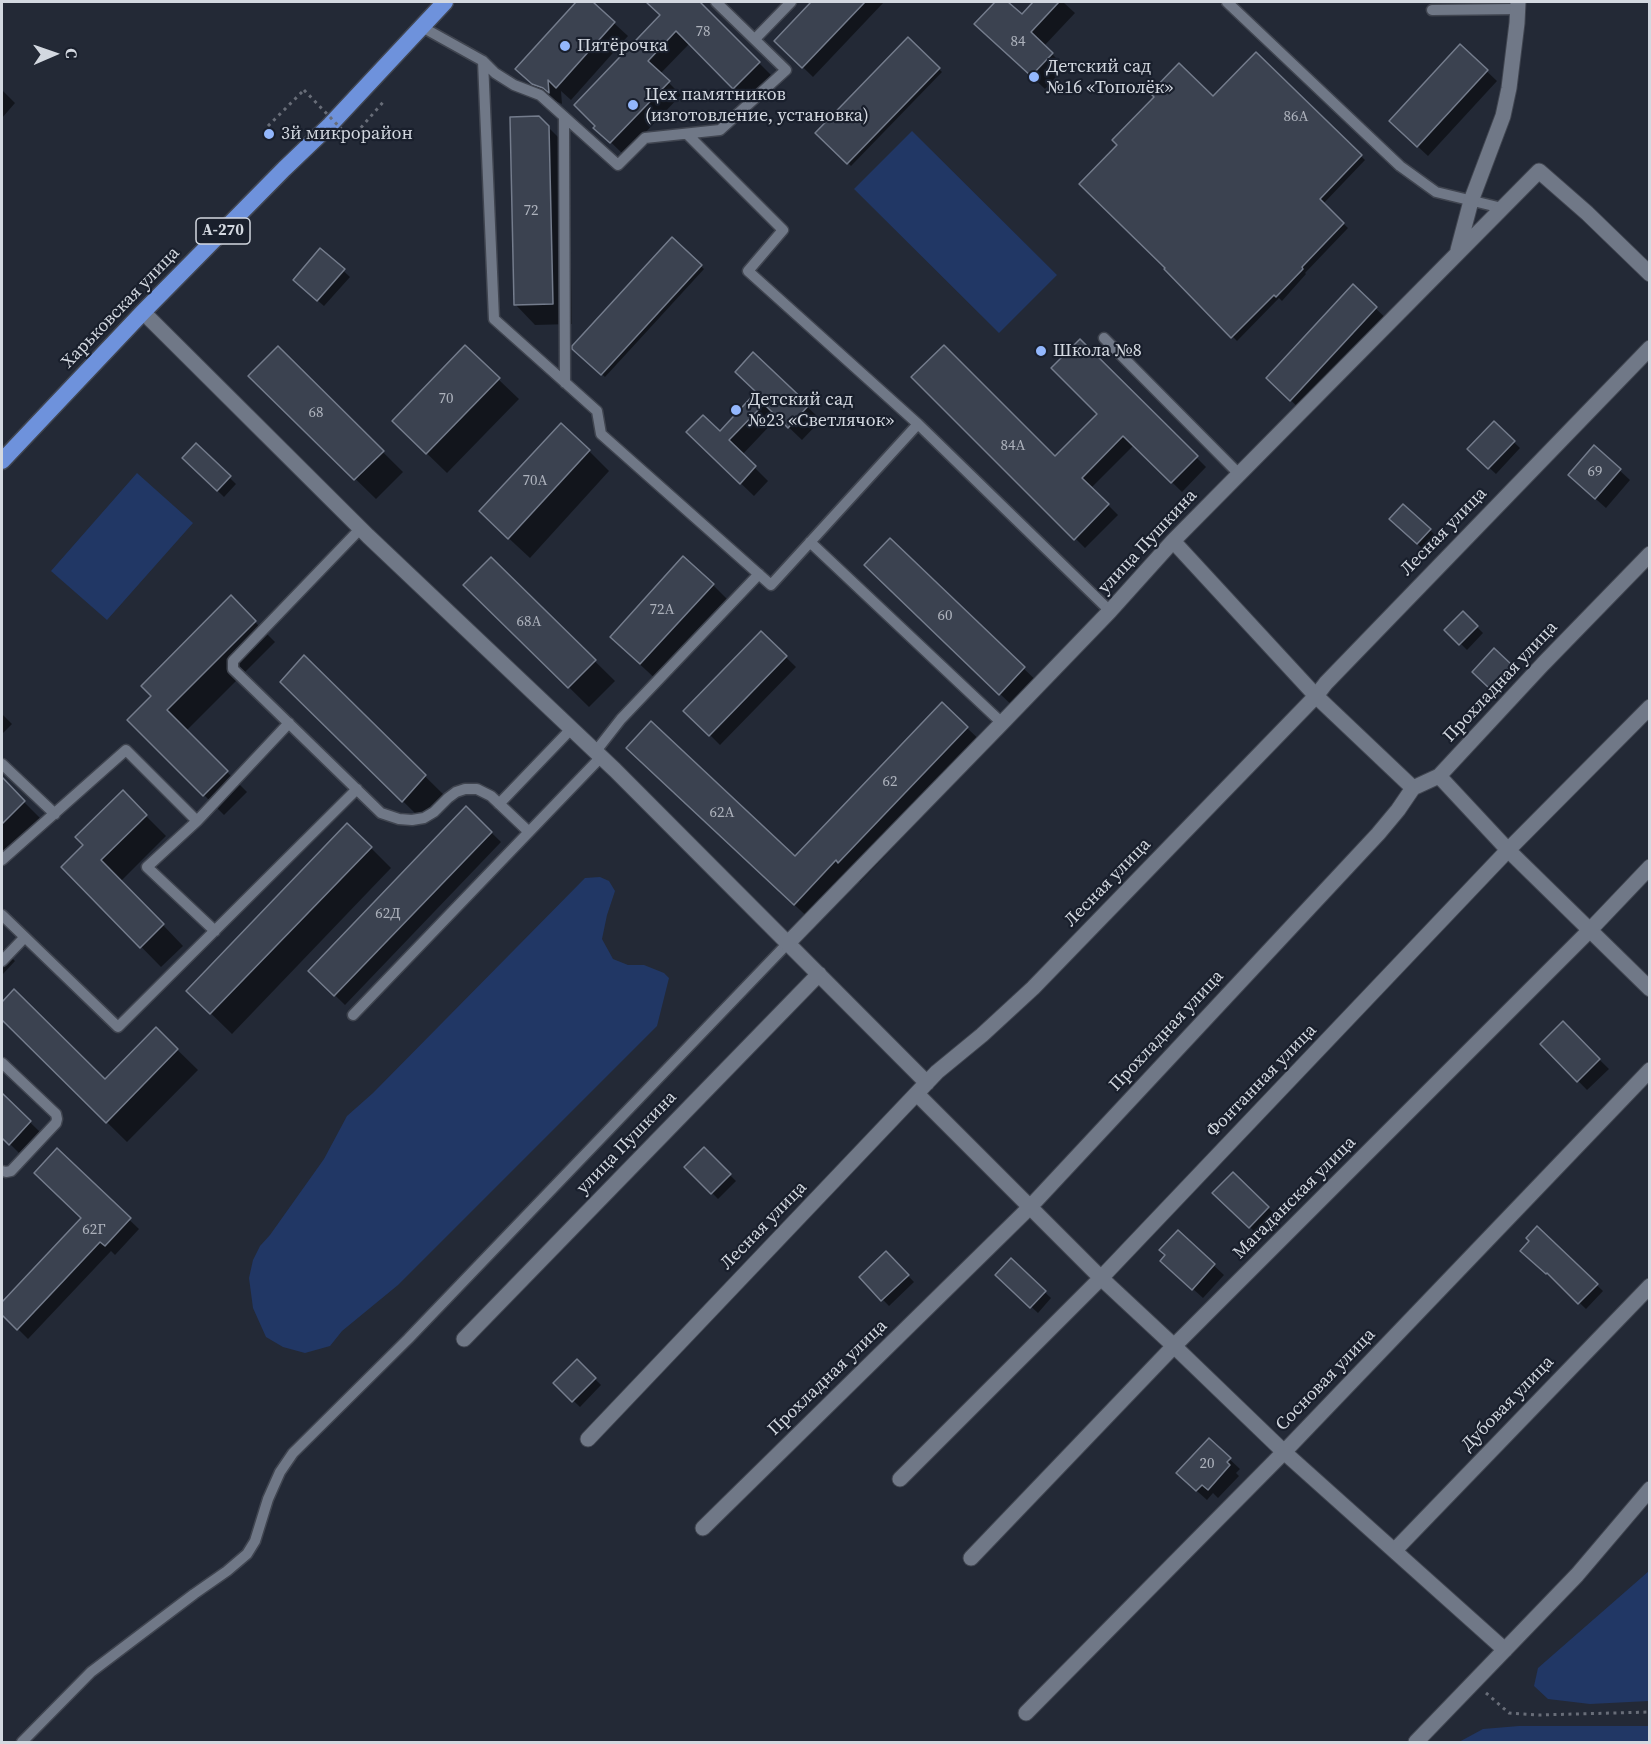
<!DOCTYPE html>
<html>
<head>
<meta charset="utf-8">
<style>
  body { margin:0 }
  #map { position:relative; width:1651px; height:1744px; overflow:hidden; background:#232936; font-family:"Source Serif 4",serif }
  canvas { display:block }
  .frame { position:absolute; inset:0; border:3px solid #d3d8e0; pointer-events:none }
  .north { position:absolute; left:24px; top:24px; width:60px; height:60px; -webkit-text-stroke:4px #191f2c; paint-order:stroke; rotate:88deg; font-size:16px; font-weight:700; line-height:24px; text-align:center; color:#d3d8e0 }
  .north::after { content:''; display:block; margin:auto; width:21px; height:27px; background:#d3d8e0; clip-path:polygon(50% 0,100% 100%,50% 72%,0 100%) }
</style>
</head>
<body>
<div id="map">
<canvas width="1651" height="1744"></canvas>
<div class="frame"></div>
<div class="north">С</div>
</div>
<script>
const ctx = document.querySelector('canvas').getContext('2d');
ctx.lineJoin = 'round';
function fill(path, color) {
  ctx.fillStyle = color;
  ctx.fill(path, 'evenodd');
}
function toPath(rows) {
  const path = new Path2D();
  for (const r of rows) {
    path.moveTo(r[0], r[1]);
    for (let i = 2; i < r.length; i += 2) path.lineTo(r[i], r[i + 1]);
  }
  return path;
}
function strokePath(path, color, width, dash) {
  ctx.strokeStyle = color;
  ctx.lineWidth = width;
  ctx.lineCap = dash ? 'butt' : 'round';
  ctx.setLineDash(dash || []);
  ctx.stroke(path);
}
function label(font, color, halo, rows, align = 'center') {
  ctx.font = font + ' "Source Serif 4",serif';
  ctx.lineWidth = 4.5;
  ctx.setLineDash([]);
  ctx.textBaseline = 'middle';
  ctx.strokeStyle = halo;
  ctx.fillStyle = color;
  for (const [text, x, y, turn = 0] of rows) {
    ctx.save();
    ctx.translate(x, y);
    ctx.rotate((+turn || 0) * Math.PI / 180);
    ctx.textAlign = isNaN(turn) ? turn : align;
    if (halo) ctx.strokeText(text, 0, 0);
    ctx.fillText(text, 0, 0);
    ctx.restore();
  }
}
fill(toPath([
  [912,131,1057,275,999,333,854,189],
  [137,473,193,523,107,620,51,571],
  [600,877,609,881,615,891,607,915,602,939,613,959,628,965,644,965,664,973,669,978,657,1026,398,1285,342,1331,330,1346,305,1353,283,1347,266,1337,253,1308,249,1278,253,1260,260,1246,270,1235,324,1159,347,1116,373,1093,585,878],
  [1649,1571,1649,1701,1590,1704,1548,1699,1534,1686,1538,1668],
  [1519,1726,1649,1726,1649,1742,1459,1742,1483,1729]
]), '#213765');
fill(toPath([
  [578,2,591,2,628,36,571,100,561,91,562,104,547,97,518,69],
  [649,2,698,2,771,75,747,100,690,43,660,74,681,95,624,155,596,128,662,15],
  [813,2,884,2,813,77,776,41],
  [997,2,1006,2,1022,16,1035,2,1063,2,1075,13,1044,46,1065,67,1045,89,976,24],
  [908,39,942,72,851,166,817,133],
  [1460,46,1497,81,1428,156,1401,131],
  [1256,55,1365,160,1323,204,1348,228,1305,273,1306,274,1282,301,1279,298,1237,341,1166,269,1213,99],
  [2,90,15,103,2,118],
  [548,127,569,148,572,324,535,325,515,304],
  [672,240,704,269,605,377,574,348],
  [321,250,350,277,324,306,301,286],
  [1353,287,1390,322,1304,413,1281,391],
  [1080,341,1206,467,1182,492,1134,445,1091,488,1118,515,1085,548,913,377,1055,458,1099,414],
  [278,348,403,472,376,499,250,376],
  [753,354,821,420,802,440,778,417,742,455,768,481,754,496,702,446,720,433,758,393],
  [498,379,519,399,447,473,414,441],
  [1494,423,1520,448,1496,474,1469,449],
  [196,445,236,484,224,497,184,458],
  [1594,447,1630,480,1606,508,1580,485],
  [589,451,609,471,530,558,502,532],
  [1397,525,1430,530,1436,536,1424,550],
  [890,540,1045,689,1021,714,887,586],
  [491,559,615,681,589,707,465,585],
  [713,585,733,605,661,684,632,657],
  [231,598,275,642,186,731,247,792,224,815,129,720,154,696],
  [1463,613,1483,633,1467,650,1447,630],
  [761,633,796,667,720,745,685,710],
  [1494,650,1517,672,1498,694,1474,671],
  [304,657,446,797,423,821,282,682],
  [942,704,988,748,860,882,857,880,815,924,648,768,795,858],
  [2,714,12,724,2,734],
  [2,780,44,822,2,865],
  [123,793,166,836,121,881,183,946,161,967,63,867,86,845],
  [466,808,501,842,345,1005,310,971],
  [371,848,391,868,232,1034,188,991],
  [2,948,15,961,2,975],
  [14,991,106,1081,156,1029,198,1070,127,1142,2,1019,2,1004],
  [1563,1024,1609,1069,1587,1090,1542,1044],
  [2,1095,40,1132,19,1153,2,1136],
  [704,1150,736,1181,718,1199,687,1167],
  [57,1151,139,1229,115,1255,111,1251,28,1339,2,1313,2,1304,82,1218],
  [1233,1174,1278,1217,1260,1237,1215,1193],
  [1537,1228,1603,1291,1586,1309,1554,1278,1553,1279,1528,1257,1531,1241],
  [1178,1232,1224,1275,1203,1298,1172,1270],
  [886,1253,914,1282,889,1306,861,1277],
  [1011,1260,1051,1298,1038,1313,997,1275],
  [577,1361,601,1385,580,1407,555,1383],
  [1209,1440,1240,1469,1236,1473,1239,1476,1218,1498,1213,1493,1207,1500,1188,1483]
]), '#0007');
const building = toPath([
  [576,2,593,2,615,22,556,88,548,80,549,93,543,88,532,84,515,69,576,2],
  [646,2,700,2,760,62,733,89,676,31,648,61,670,81,610,143,593,128,595,126,574,105,660,15,646,2],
  [811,2,865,2,802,68,774,41,811,2],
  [995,2,1008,2,1022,14,1033,2,1059,2,1031,32,1053,53,1031,76,974,24,995,2],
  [908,37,940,68,847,164,815,133,908,37],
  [1460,44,1488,70,1417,147,1389,121,1460,44],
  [1256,52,1362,155,1320,199,1344,223,1302,267,1303,269,1276,297,1274,295,1231,338,1164,269,1165,268,1079,184,1117,145,1112,140,1154,97,1150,93,1179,63,1213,96,1256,52],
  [539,116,549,126,553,304,514,305,510,117,539,116],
  [672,237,702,265,601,375,572,349,572,346,672,237],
  [320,248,345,269,317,301,293,280,320,248],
  [1353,284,1377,307,1290,401,1266,378,1353,284],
  [1080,339,1198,456,1171,483,1123,436,1082,478,1109,504,1074,540,911,377,944,345,1055,456,1097,414,1051,368,1080,339],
  [465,345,500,378,426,454,392,421,465,345],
  [278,346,384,451,354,480,248,376,278,346],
  [753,352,809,405,788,428,764,404,729,440,756,466,740,484,686,432,703,415,720,431,756,392,735,372,753,352],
  [1494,421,1515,441,1488,469,1467,449,1494,421],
  [561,423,590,450,508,539,479,511,561,423],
  [196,443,231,476,217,491,182,458,196,443],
  [1594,445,1621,469,1595,499,1568,475,1594,445],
  [1403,504,1431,529,1417,544,1389,519,1403,504],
  [890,538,1025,667,999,695,864,565,890,538],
  [683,556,714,584,640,664,610,637,683,556],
  [491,557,596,660,568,688,463,585,491,557],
  [231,595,256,621,167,710,228,771,203,796,127,720,151,696,141,686,231,595],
  [1463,611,1478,626,1459,645,1444,630,1463,611],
  [761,631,787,656,709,736,683,711,761,631],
  [1494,648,1512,665,1490,689,1472,672,1494,648],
  [304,655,426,775,402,802,280,682,304,655],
  [942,702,968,727,838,863,836,860,794,905,626,748,651,721,795,856,942,702],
  [2,777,25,801,2,824,2,777],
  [123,790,147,815,101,860,164,924,140,948,61,867,83,845,75,837,123,790],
  [466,806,492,832,334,996,308,971,466,806],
  [347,823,372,847,210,1014,186,991,347,823],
  [14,989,105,1079,156,1027,178,1049,106,1123,2,1020,2,1002,14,989],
  [1563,1021,1600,1059,1577,1082,1540,1044,1563,1021],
  [2,1093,31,1121,9,1145,2,1138,2,1093],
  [704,1147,731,1174,711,1194,684,1167,704,1147],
  [57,1148,131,1218,105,1246,100,1242,17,1330,2,1315,2,1302,81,1218,34,1173,57,1148],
  [1233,1172,1269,1207,1249,1228,1212,1193,1233,1172],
  [1537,1226,1598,1284,1578,1304,1547,1273,1546,1274,1520,1251,1529,1241,1526,1238,1537,1226],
  [1178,1230,1215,1264,1192,1290,1160,1261,1165,1255,1159,1250,1178,1230],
  [886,1251,909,1275,881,1301,859,1277,886,1251],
  [1011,1258,1046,1291,1030,1308,995,1275,1011,1258],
  [577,1359,596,1378,572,1402,553,1383,577,1359],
  [1209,1438,1231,1458,1227,1462,1230,1465,1208,1490,1202,1485,1196,1491,1176,1473,1209,1438]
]);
fill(building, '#3b4250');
strokePath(building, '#747c8c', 1.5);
const service = toPath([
  [1227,2,1400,166,1436,192,1502,208],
  [1432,10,1518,9],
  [422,27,483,61,495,73,514,85,540,95,618,165,645,138,720,130,786,70,716,2],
  [755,39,791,2],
  [483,61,494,319,597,411,601,434,771,585,918,424,748,271,783,230,687,134],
  [564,117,565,383],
  [1104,338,1240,475],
  [918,424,1110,611],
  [361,528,233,661,233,669,381,813,399,819,412,820,424,818,434,812,448,798,456,792,465,789,477,789,491,796,529,832],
  [810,542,1002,723],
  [596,751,621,719,759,574],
  [2,764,55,814],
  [499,804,572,728],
  [2,860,126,750,197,821],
  [2,915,118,1027,357,789],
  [215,931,147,867,197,821,289,723],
  [2,961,24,938],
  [353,1015,601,757],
  [2,1063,56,1114,57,1119,56,1123,11,1171,6,1172,2,1171],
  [22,1742,91,1672,194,1594,227,1571,247,1554,255,1541,268,1499,280,1472,293,1453,408,1339,788,943]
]);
const minor = toPath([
  [1458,250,1471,201,1503,116,1509,88,1517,23,1518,2],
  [143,312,368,536,615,770,927,1083],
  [1173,541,1316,696,1413,788],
  [1439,776,1508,850,1650,989],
  [788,943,1002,723,1110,611,1173,541,1539,171,1587,213,1650,274],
  [917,1094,1101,1278,1174,1346,1284,1452,1505,1650],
  [464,1339,819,974],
  [588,1439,937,1072,982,1035,1033,988,1316,696,1326,683,1650,348],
  [900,1479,1101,1278,1508,850,1650,707],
  [703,1528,1030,1207,1378,834,1398,810,1413,788,1439,776,1543,664,1650,554],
  [1395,1550,1650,1286],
  [971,1558,1174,1346,1589,931,1650,867],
  [1026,1713,1284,1452,1650,1070],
  [1416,1742,1577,1575,1650,1489]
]);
const trunk = toPath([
  [2,461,143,312,284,169,330,125,445,2]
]);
strokePath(service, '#404550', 13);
strokePath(minor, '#404550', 17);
strokePath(trunk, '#404550', 19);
strokePath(toPath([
  [268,126,304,90],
  [351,139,385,100],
  [1486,1693,1509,1713,1539,1715,1650,1712]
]), '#686d78', 3, [3, 4.5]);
strokePath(service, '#707887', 10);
strokePath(minor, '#707887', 15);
strokePath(trunk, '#6e92dc', 16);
strokePath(toPath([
  [304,90,351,139]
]), '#686d78', 3, [3, 4.5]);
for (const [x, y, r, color] of [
  [565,46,6,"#93b7fd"],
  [1034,77,6,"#93b7fd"],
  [633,105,6,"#93b7fd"],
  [269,134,6,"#93b7fd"],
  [1041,351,6,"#93b7fd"],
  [736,410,6,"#93b7fd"]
]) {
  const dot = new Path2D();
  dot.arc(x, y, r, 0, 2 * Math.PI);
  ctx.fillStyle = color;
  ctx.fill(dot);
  strokePath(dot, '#191f2c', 2);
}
label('15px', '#adb2bc', null, [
  ["78",703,32],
  ["84",1018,42],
  ["86А",1296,117],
  ["72",531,211],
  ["70",446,399],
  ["68",316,413],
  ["84А",1013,446],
  ["69",1595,472],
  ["70А",535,481],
  ["72А",662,610],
  ["60",945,616],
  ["68А",529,622],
  ["62",890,782],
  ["62А",722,813],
  ["62Д",388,914],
  ["62Г",94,1230],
  ["20",1207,1464]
]);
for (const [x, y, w] of [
  [223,231,54]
]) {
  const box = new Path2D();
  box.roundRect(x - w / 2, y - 13, w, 26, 4.5);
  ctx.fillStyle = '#191f2c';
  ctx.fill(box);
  strokePath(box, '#d3d8e0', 1.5);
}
label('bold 16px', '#d3d8e0', null, [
  ["А-270",223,231]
]);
label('18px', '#d3d8e0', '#191f2c', [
  ["Пятёрочка",577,46],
  ["Детский сад",1046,67],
  ["№16 «Тополёк»",1046,88],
  ["Цех памятников",645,95],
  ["(изготовление, установка)",645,116],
  ["3й микрорайон",281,134],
  ["Школа №8",1053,351],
  ["Детский сад",748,400],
  ["№23 «Светлячок»",748,421]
], 'left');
label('18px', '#d3d8e0', '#191f2c', [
  ["Харьковская улица",121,308,-46],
  ["Лесная улица",1444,532,-46],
  ["улица Пушкина",1148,542,-47],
  ["Прохладная улица",1501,682,-47],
  ["Лесная улица",1108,883,-46],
  ["Прохладная улица",1167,1031,-47],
  ["Фонтанная улица",1262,1081,-46],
  ["улица Пушкина",627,1143,-46],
  ["Магаданская улица",1295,1198,-45],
  ["Лесная улица",764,1226,-46],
  ["Прохладная улица",828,1378,-44],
  ["Сосновая улица",1326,1380,-46],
  ["Дубовая улица",1508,1404,-46]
]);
</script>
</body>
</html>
